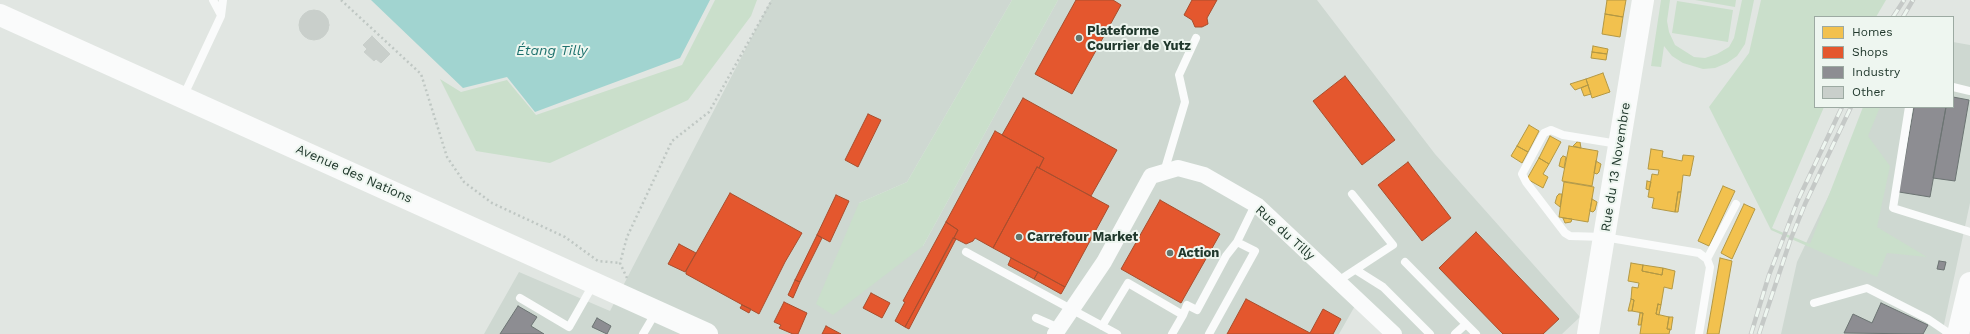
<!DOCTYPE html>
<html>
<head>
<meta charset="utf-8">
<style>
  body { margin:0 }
  #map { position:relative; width:1970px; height:334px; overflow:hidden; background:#e1e6e2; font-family:"Work Sans",sans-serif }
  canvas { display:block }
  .legend { position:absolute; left:1814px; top:16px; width:140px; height:92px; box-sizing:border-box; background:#eef6f0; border:1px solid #9caaa2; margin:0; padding:5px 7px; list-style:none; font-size:12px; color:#20382c }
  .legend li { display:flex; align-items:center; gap:8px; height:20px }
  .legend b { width:20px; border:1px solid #9caaa2 }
</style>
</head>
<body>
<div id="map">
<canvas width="1970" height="334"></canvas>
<ul class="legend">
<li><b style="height:11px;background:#f2c14e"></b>Homes</li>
<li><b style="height:11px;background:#e4572e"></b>Shops</li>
<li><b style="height:11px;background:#8d8d92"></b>Industry</li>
<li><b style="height:11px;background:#c9cfcb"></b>Other</li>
</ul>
</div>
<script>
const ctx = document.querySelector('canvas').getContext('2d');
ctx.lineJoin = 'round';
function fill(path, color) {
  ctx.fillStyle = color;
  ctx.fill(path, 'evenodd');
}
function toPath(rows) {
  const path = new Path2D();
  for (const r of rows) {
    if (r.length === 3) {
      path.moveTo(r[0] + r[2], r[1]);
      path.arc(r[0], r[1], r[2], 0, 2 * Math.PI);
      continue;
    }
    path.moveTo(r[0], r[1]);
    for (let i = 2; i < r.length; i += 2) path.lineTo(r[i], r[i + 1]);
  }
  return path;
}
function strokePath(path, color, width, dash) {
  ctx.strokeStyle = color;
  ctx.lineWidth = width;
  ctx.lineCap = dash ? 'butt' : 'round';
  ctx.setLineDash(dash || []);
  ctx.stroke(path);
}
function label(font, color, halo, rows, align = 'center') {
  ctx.font = font + ' "Work Sans",sans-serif';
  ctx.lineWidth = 4;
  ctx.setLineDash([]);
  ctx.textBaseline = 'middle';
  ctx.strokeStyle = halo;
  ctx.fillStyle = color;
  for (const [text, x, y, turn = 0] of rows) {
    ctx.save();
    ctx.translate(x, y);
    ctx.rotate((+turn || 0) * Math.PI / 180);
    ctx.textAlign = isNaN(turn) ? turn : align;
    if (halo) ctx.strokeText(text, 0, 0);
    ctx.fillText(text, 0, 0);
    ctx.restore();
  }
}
fill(toPath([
  [771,0,1012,0,907,182,859,203,923,246,1058,0,1317,0,1435,154,1580,317,1562,334,1398,334,1360,297,1339,334,484,334,519,272,610,311],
  [1953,42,1970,45,1970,203,1942,334,1781,334,1797,262,1871,107,1953,107]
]), '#ced8d1');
fill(toPath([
  [715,0,757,0,751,16,688,100,550,163,476,151,440,79,461,92,507,80,536,115,682,65],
  [1012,0,1058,0,923,246,833,315,816,304,859,203,907,182],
  [1661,0,1670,0,1667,21,1669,32,1675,45,1694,57,1705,58,1717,54,1729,47,1734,38,1742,0,1754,0,1745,44,1737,56,1727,63,1715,68,1703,69,1683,63,1672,56,1664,46,1661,67,1651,66],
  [1695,0,1736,0,1735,7],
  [1761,0,1886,0,1876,17,1815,17,1815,107,1824,107,1772,228,1810,244,1863,107,1880,107,1868,136,1890,166,1877,227,1927,257,1887,253,1877,277,1771,230,1709,107,1749,53],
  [1677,1,1733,10,1728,42,1672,33]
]), '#cadfcb');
fill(toPath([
  [371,0,710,0,680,58,535,112,507,77,463,88]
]), '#a1d4d0');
const homes = toPath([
  [1607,0,1626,0,1623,17,1605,14,1607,0],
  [1605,14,1623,17,1620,37,1602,34,1605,14],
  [1593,46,1608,49,1607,54,1592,52,1593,46],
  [1592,52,1607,54,1606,60,1591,58,1592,52],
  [1603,73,1610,92,1592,98,1586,79,1603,73],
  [1586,79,1588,85,1575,90,1570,84,1586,79],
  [1588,85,1591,94,1584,96,1581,88,1588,85],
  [1529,125,1539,131,1528,152,1517,146,1529,125],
  [1550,136,1561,142,1549,164,1539,158,1550,136],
  [1577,142,1580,142,1581,148,1573,146,1577,142],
  [1517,146,1528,152,1522,163,1511,156,1517,146],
  [1569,146,1598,151,1592,186,1562,181,1569,146],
  [1651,149,1663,151,1662,157,1682,161,1683,155,1694,156,1690,176,1683,175,1681,192,1678,192,1675,212,1652,208,1654,198,1648,197,1652,174,1658,175,1659,170,1648,169,1651,149],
  [1563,156,1566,157,1564,168,1559,166,1561,158,1563,156],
  [1539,158,1549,164,1543,174,1548,177,1543,188,1527,179,1539,158],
  [1596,161,1601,164,1599,172,1597,174,1594,173,1596,161],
  [1647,181,1651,182,1649,190,1646,189,1647,181],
  [1564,182,1594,187,1588,222,1559,217,1564,182],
  [1723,186,1735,191,1709,246,1698,241,1723,186],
  [1678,192,1681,192,1678,212,1675,212,1678,192],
  [1559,194,1562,194,1560,207,1555,203,1557,196,1559,194],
  [1592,199,1597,202,1595,210,1593,212,1590,211,1592,199],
  [1744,204,1755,209,1732,259,1721,253,1744,204],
  [1563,218,1572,219,1571,222,1565,223,1563,218],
  [1720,258,1732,261,1719,334,1707,334,1720,258],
  [1631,263,1643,265,1642,271,1662,275,1663,268,1675,271,1672,289,1664,287,1661,305,1658,304,1656,314,1669,317,1667,329,1670,329,1669,334,1640,334,1643,313,1632,311,1634,300,1631,299,1632,287,1638,288,1639,283,1628,281,1631,263],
  [1643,265,1663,268,1662,275,1642,271,1643,265],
  [1631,299,1634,300,1632,311,1628,311,1631,299],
  [1658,304,1661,305,1659,315,1656,314,1658,304],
  [1640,313,1643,313,1641,325,1638,325,1640,313],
  [1669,317,1673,317,1671,330,1667,329,1669,317]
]);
fill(homes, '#f2c14e');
strokePath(homes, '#b39844', 1);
const shops = toPath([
  [1076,0,1113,0,1121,5,1072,94,1035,74,1076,0],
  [1192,0,1217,0,1207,18,1208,24,1202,27,1195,27,1192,20,1184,15,1192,0],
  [1345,76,1395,140,1362,165,1313,101,1345,76],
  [1023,98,1117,150,1091,196,1039,168,1044,158,1002,135,1023,98],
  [868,114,881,120,858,167,845,160,868,114],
  [995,131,1044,158,1039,168,1037,167,993,248,975,238,973,241,966,244,954,238,958,230,946,222,995,131],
  [1408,162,1451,218,1422,241,1378,185,1408,162],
  [1037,167,1109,206,1065,287,993,248,1037,167],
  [730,193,802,233,785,262,759,314,686,274,686,271,730,193],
  [836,195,849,201,830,242,817,235,836,195],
  [1160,200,1220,234,1181,303,1121,269,1160,200],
  [946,222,958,230,905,327,895,321,905,302,903,301,946,222],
  [1476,232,1559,319,1543,334,1503,334,1439,268,1476,232],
  [817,235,822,238,800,282,795,280,817,235],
  [953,238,956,239,909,329,905,327,953,238],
  [679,244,696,253,685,272,668,264,679,244],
  [1011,258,1038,272,1034,279,1008,265,1011,258],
  [1038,272,1065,287,1061,294,1034,279,1038,272],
  [795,280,800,282,793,298,788,295,795,280],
  [871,293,890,303,882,318,863,308,871,293],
  [1246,299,1310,333,1323,309,1341,319,1333,334,1227,334,1246,299],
  [784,302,807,313,798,334,793,334,779,328,781,325,774,322,784,302],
  [742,305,751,309,749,313,740,308,742,305],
  [826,326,841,334,822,334,826,326]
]);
fill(shops, '#e4572e');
strokePath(shops, '#a94e2d', 1);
const industry = toPath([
  [1953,97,1969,100,1955,181,1933,178,1946,107,1953,107,1953,97],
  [1914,107,1946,107,1930,197,1899,192,1914,107],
  [1939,261,1946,262,1944,270,1937,269,1939,261],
  [1881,303,1928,325,1923,334,1844,333,1853,314,1872,323,1881,303],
  [518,306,537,317,531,326,544,334,500,334,518,306],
  [597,318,611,326,607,334,592,327,597,318]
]);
fill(industry, '#8d8d92');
strokePath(industry, '#6c7473', 1);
const building = toPath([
  [314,25,15],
  [372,36,390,54,381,63,376,59,374,61,364,52,367,49,363,45,372,36]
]);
fill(building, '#c9cfcb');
strokePath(building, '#c9cfcb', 1);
strokePath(toPath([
  [341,0,421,74,447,157,464,182,492,203,565,237,598,261,620,263],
  [627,278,620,263,627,237,672,141,709,112,772,0]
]), '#bfc7c3', 2.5, [2, 3]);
strokePath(toPath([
  [213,0,221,15],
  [1953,87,1970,91],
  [183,97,221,16,223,0],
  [1909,107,1893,208,1970,232],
  [1618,144,1563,135,1551,130,1544,133,1522,174,1526,182,1565,233,1570,236,1604,237,1699,253,1707,259,1710,267,1699,334],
  [1164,172,1185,102,1179,75,1196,38],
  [966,252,1117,334],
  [1707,259,1736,204],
  [1405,262,1466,324,1455,334],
  [1356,270,1383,287,1430,334],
  [1338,281,1393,245,1352,194],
  [520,298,569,327,594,283],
  [1814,303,1867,288,1928,319,1950,334],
  [1036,318,1059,328],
  [1466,324,1476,334],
  [1102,326,1128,283,1183,315,1187,305,1197,310,1226,256,1237,242],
  [643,334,656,312],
  [1172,334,1183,315],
  [1209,334,1255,251,1237,242,1255,205]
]), '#fafbfb', 8);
strokePath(toPath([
  [1055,334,1104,262,1151,176,1178,168,1204,175,1258,206,1394,334]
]), '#fafbfb', 16);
strokePath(toPath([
  [0,15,707,334],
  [1588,334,1643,0],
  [1958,334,1970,283]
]), '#fafbfb', 22);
const rail = toPath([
  [1893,17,1904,0],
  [1903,17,1913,0],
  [1751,334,1769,275,1798,200,1842,107],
  [1759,334,1790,241,1805,204,1851,107]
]);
strokePath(rail, '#c5c9c7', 4.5);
strokePath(rail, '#eef6f0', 3, [9]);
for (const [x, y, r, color] of [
  [1079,38,4,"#64756c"],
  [1019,237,4,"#64756c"],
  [1170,253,4,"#64756c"]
]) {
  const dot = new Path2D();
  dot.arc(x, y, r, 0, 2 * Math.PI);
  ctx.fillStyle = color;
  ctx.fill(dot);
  strokePath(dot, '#eef6f0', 1.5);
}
label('bold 13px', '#20382c', '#eef6f0', [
  ["Plateforme",1087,31],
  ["Courrier de Yutz",1087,46],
  ["Carrefour Market",1027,237],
  ["Action",1178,253]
], 'left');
label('13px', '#20382c', '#eef6f0', [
  ["Rue du 13 Novembre",1616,167,-81],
  ["Avenue des Nations",354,174,24],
  ["Rue du Tilly",1285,233,42]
]);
label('italic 14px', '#1d716d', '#eef6f0', [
  ["Étang Tilly",552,51]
]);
</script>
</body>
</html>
